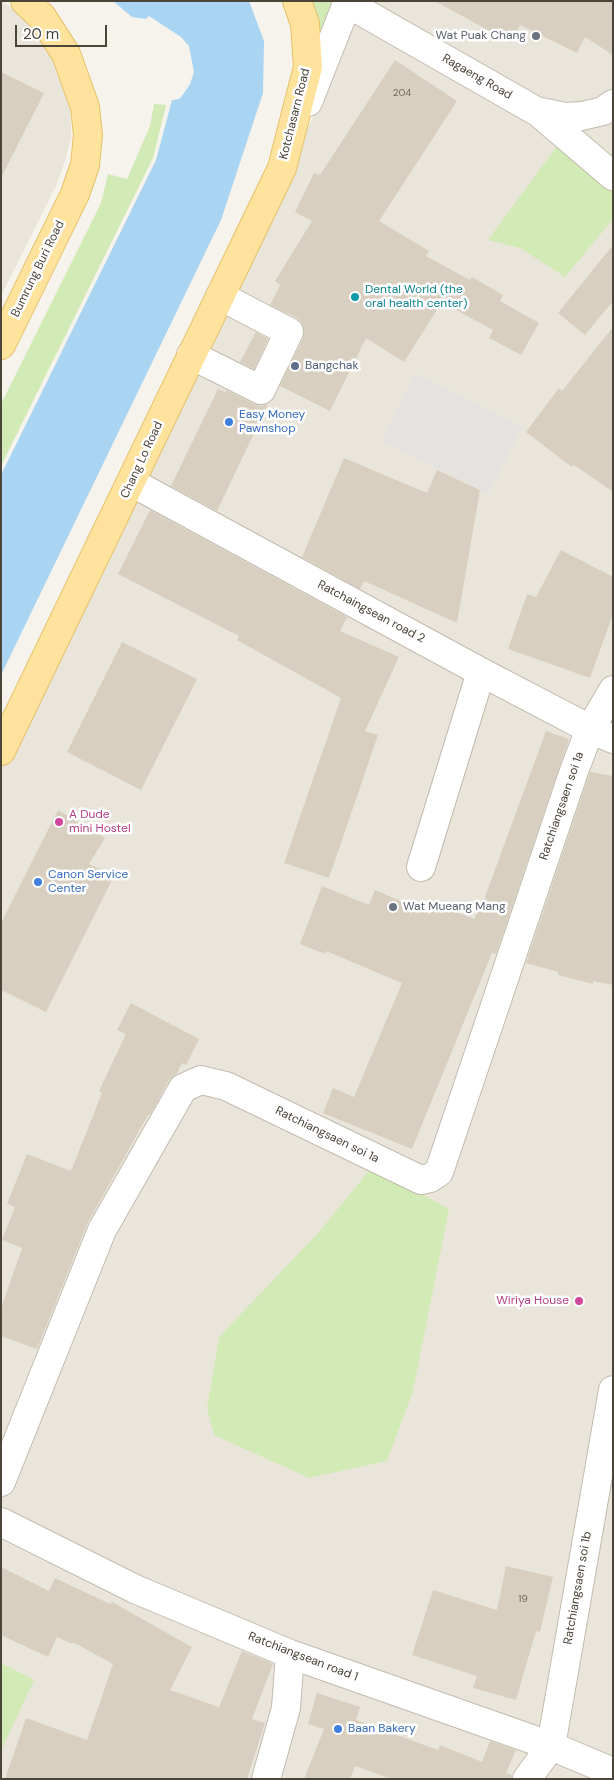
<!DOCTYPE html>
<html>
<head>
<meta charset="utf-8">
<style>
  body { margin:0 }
  #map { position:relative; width:614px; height:1780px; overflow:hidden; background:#f6f3ec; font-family:"DM Sans",sans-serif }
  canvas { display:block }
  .frame { position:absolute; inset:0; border:2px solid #4b4439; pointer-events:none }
  .scale { position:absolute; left:15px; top:25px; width:92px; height:22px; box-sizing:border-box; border:2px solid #4b4439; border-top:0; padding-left:6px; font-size:15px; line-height:18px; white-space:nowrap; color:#4b4439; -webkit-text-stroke:4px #fff; paint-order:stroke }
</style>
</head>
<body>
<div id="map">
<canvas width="614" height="1780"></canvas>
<div class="frame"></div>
<div class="scale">20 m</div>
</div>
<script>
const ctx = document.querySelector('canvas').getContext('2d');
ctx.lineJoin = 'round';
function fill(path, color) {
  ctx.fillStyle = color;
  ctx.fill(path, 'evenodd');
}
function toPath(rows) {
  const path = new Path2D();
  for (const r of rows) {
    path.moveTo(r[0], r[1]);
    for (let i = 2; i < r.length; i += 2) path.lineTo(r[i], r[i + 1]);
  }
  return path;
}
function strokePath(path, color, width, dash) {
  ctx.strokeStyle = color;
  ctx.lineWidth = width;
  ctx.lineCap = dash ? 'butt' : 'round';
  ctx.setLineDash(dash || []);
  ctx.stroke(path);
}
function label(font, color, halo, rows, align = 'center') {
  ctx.font = font + ' "DM Sans",sans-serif';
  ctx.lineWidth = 5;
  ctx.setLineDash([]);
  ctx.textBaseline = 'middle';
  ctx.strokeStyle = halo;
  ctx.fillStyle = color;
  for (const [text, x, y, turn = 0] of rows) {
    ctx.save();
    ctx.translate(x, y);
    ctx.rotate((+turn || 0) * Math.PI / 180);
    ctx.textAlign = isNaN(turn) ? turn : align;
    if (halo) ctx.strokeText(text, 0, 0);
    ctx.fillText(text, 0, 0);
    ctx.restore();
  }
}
fill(toPath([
  [1,1,11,7,30,25,56,58,70,108,71,137,66,159,56,186,1,296],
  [362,1,613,1,613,1779,1,1779,1,767,326,90]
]), '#eae5da');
fill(toPath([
  [305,1,335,1,319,42],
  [154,104,166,105,153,158,1,466,1,404,101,203,108,174,127,179,150,126],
  [557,146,613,192,613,219,565,277,520,248,488,240],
  [372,1167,449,1209,413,1391,387,1461,309,1478,214,1435,207,1408,219,1337,319,1232],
  [1,1663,34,1680,1,1751]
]), '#d2eab5');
fill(toPath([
  [416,373,523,426,489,494,383,441]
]), '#e5e3e0');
fill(toPath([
  [113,1,249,1,264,41,263,93,221,220,1,675,1,475,156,160,172,100,179,99,182,96,190,84,194,72,189,46,181,37,149,16,146,19,132,17]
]), '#a9d4f2');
fill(toPath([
  [435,1,613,1,613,55,585,37,577,53,520,25,511,43],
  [395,60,457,101,379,221,429,251,426,256,470,280,472,277,503,295,500,301,539,323,521,355,489,338,493,330,447,305,446,308,440,305,404,362,366,338,330,411,280,386,303,339,304,331,302,323,297,318,270,305,280,285,275,281,312,221,295,212,314,173,320,175],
  [1,72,44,93,1,178],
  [613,245,613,301,585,335,558,313],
  [613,327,613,492,574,465,572,467,526,432,559,388,562,391],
  [256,332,268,339,254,369,240,362],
  [218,389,225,392,226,390,254,404,262,406,268,404,217,511,171,486],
  [344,458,427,493,437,470,480,490,457,623,364,581,360,589,302,557],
  [150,510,347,617,340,631,399,657,365,731,378,735,329,878,284,863,341,698,237,640,239,636,118,574],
  [561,550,613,577,613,614,590,678,508,649,527,594,536,597],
  [122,642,197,679,141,790,67,752],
  [546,731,569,739,496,954,492,953,412,1149,323,1113,333,1088,354,1097,402,983,326,951,325,954,300,944,322,886,369,905,375,890,430,914,435,903,474,919,481,905,482,905],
  [590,772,613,776,613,985,593,981,593,984,558,975,558,972,526,963],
  [58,810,105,838,89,864,114,876,46,1012,1,990,1,923],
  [131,1003,199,1039,186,1065,182,1063,177,1073,169,1080,150,1115,148,1115,88,1222,37,1349,1,1336,1,1309,22,1248,2,1240,15,1207,7,1204,27,1154,71,1171,102,1093,99,1091,126,1034,117,1030],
  [506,1566,553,1577,540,1632,536,1631,516,1700,473,1688,477,1676,412,1655,433,1590,497,1610],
  [1,1567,49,1591,55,1578,110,1604,112,1602,192,1647,170,1690,219,1707,242,1651,273,1664,252,1719,265,1723,247,1779,5,1779,26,1718,87,1740,113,1664,73,1642,72,1644,57,1637,48,1657,1,1635],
  [317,1693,360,1707,356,1720,438,1750,440,1745,482,1762,490,1741,516,1750,506,1773,512,1775,512,1779,391,1779,355,1766,350,1779,304,1779,324,1729,308,1724]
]), '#d8cfc1');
const minor = toPath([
  [347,3,536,111,565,117,582,116,603,111,613,104],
  [308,102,348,1],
  [538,112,613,176],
  [191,355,261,390,289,332,220,296],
  [131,482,481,672,590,729,613,739],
  [421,867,481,672],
  [1,1482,102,1230,183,1088,201,1080,226,1086,421,1180,430,1178,439,1172,574,771,590,729,613,690],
  [1,1522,135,1589,290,1654,551,1746,613,1772],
  [266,1779,286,1708,290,1654],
  [527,1779,551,1746,613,1390]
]);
const major = toPath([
  [1,345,75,194,85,165,88,135,85,107,66,54,42,17,25,1],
  [1,751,282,168,308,67,305,24,297,1]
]);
strokePath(minor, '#c2bbae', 30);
strokePath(major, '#e6c16a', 30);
strokePath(minor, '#fff', 28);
strokePath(major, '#ffe39c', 28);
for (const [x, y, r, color] of [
  [536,36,5,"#6b7280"],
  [355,297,5,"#0f9aa8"],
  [295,366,5,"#5c6f8a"],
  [229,422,5,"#3f7fe0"],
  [59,822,5,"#d1479c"],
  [38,882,5,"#3f7fe0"],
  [393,907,5,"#6b7280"],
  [579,1301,5,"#d1479c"],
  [338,1729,5,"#3f7fe0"]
]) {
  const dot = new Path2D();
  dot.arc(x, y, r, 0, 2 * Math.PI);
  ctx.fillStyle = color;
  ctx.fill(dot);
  strokePath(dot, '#fff', 2);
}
label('10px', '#6e675b', null, [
  ["204",402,93],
  ["19",523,1599]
]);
label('12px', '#5b616d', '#fff', [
  ["Wat Puak Chang",526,36],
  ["Wat Mueang Mang",403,907,"left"]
], 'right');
label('12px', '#4b4439', '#fff', [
  ["Ragaeng Road",477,77,30],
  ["Kotchasarn Road",295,114,-76],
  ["Bumrung Buri Road",38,269,-64],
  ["Chang Lo Road",142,460,-65],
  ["Ratchaingsean road 2",371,612,28],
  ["Ratchiangsaen soi 1a",562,806,-71],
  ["Ratchiangsaen soi 1a",327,1135,26],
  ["Ratchiangsaen soi 1b",578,1588,-80],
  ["Ratchiangsean road 1",303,1657,21]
]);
label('12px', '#0d838f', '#fff', [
  ["Dental World (the",365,290],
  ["oral health center)",365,304]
], 'left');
label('12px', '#4e5e75', '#fff', [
  ["Bangchak",305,366]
], 'left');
label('12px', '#366cbe', '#fff', [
  ["Easy Money",239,415],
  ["Pawnshop",239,429],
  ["Canon Service",48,875],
  ["Center",48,889],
  ["Baan Bakery",348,1729]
], 'left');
label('12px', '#b23c85', '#fff', [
  ["A Dude",69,815],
  ["mini Hostel",69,829],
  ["Wiriya House",569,1301,"right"]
], 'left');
</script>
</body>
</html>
